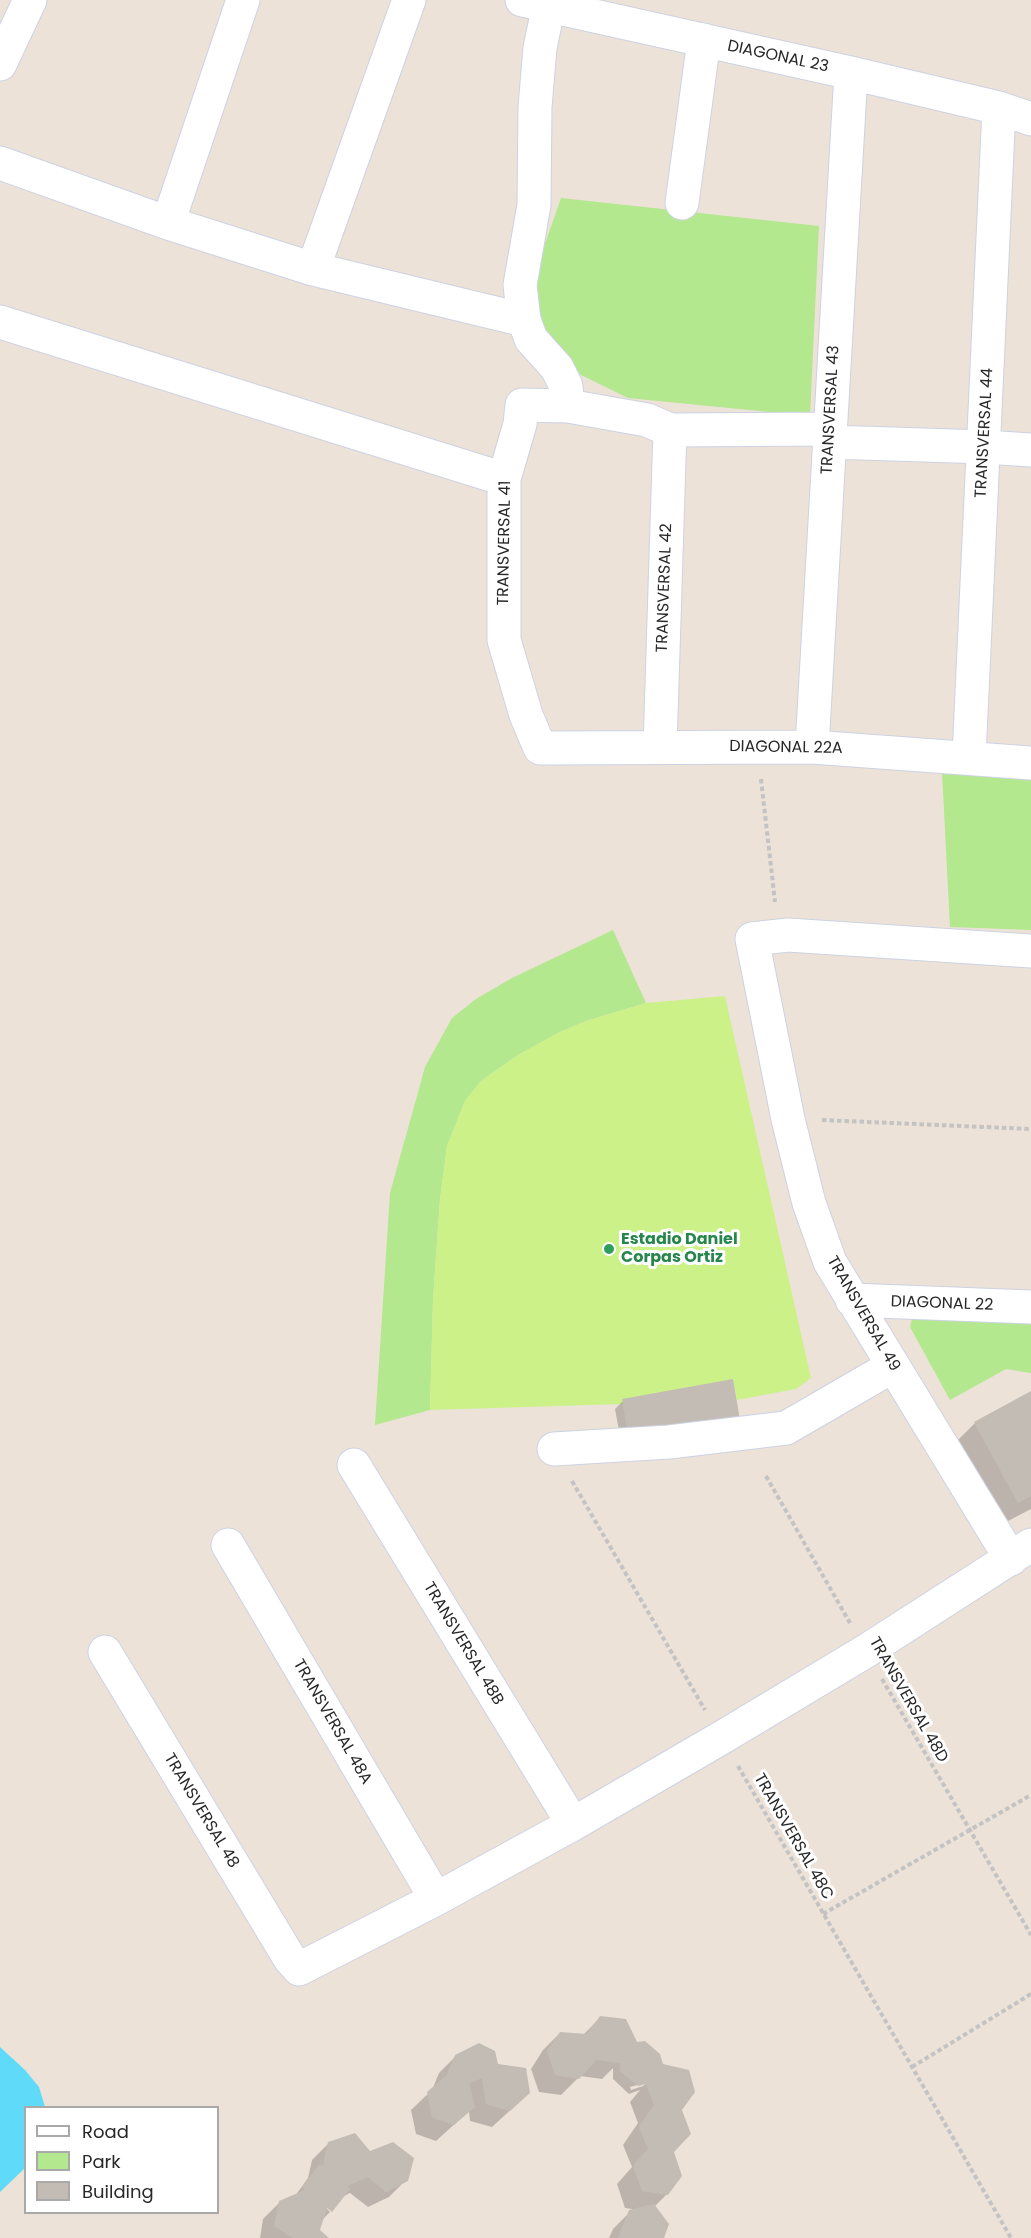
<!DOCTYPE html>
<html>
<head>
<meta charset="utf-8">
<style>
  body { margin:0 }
  #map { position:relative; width:1031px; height:2238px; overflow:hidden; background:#ece2d8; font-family:Poppins,sans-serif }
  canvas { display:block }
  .legend { position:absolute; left:24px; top:2106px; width:195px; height:108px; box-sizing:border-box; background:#fff; border:2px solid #a9a9a9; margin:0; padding:8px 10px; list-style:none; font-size:18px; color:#282828 }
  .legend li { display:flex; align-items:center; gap:12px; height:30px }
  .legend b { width:30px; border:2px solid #a9a9a9 }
</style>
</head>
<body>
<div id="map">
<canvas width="1031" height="2238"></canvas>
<ul class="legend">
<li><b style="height:8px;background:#fff"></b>Road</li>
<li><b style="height:16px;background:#b3e88e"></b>Park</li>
<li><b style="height:16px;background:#c3bcb5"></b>Building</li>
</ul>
</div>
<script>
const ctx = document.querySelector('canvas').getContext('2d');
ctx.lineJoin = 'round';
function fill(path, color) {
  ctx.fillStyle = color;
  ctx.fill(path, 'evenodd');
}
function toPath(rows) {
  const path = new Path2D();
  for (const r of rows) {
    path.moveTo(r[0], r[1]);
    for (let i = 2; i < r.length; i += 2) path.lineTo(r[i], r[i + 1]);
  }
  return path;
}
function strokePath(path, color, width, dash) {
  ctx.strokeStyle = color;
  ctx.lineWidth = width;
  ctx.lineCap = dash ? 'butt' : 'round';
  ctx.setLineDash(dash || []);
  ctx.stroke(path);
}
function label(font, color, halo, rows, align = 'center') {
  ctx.font = font + ' Poppins,sans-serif';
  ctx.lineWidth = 6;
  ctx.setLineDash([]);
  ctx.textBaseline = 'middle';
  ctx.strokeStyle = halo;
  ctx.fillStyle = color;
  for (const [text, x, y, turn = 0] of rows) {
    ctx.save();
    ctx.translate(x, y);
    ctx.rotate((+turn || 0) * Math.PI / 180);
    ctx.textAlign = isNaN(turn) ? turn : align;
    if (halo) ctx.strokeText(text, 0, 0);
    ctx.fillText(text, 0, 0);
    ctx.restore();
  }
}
fill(toPath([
  [561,198,819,226,810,416,628,398,573,371,535,323,531,284],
  [942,772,1031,778,1031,930,950,927],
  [613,930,646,1003,586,1021,558,1033,518,1055,481,1081,465,1101,447,1146,440,1199,433,1300,430,1410,375,1425,390,1193,425,1067,452,1018,476,999,512,978],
  [912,1319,1031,1324,1031,1373,1006,1369,950,1400,910,1327]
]), '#b3e88e');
fill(toPath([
  [725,996,811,1378,796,1389,737,1400,733,1380,623,1404,430,1410,433,1300,440,1199,447,1146,465,1101,481,1081,518,1055,558,1033,586,1021,646,1003]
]), '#ccf189');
fill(toPath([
  [0,2047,25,2070,39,2087,45,2107,26,2108,25,2168,0,2192]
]), '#60daf9');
fill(toPath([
  [732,1381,622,1447,615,1409,623,1401],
  [1031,1393,1031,1509,1008,1521,1005,1516,1001,1518,958,1440,975,1423],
  [600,2018,635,2042,681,2110,672,2152,667,2194,654,2207,662,2238,609,2238,613,2229,630,2212,639,2210,625,2208,617,2184,632,2167,623,2145,638,2123,630,2102,640,2090,629,2094,613,2079,613,2068,602,2079,580,2076,561,2095,539,2092,531,2069,543,2050,560,2033,583,2035],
  [648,2082,643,2086,631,2090,630,2087],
  [456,2056,497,2066,529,2093,492,2127,470,2121,469,2111,436,2141,416,2134,411,2110,432,2090,439,2073],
  [329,2143,370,2152,406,2180,389,2197,368,2207,350,2193,326,2205,326,2208,330,2212,323,2219,318,2230,327,2238,260,2238,263,2219,280,2202,295,2196,308,2178,312,2160]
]), '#0003');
fill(toPath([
  [733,1379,740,1420,629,1440,622,1399],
  [1031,1391,1031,1496,1018,1503,974,1422],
  [600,2016,626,2019,637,2042,645,2041,660,2054,663,2064,689,2070,695,2092,682,2110,691,2134,674,2152,682,2176,668,2195,642,2191,633,2166,648,2149,639,2127,654,2105,646,2084,638,2086,620,2071,620,2063,596,2060,579,2079,555,2075,547,2051,560,2032,587,2034],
  [479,2043,495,2051,498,2064,526,2068,530,2093,510,2111,486,2104,482,2078,469,2083,475,2107,454,2125,432,2117,427,2092,447,2075,455,2055],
  [355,2133,370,2151,393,2142,414,2158,408,2181,386,2192,368,2177,347,2186,350,2189,332,2212,327,2208,320,2230,329,2238,293,2238,274,2226,279,2201,305,2190,302,2187,320,2164,323,2166,328,2142],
  [654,2204,669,2224,664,2238,618,2238,629,2210]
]), '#c3bcb5');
const minor = toPath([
  [522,0,851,73,999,108,1031,119],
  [550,0,540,48,535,107,534,205,520,285,524,320,531,339,557,368,566,386,568,406],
  [0,163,168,223,313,269,524,320],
  [682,203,704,40],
  [168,223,243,0],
  [313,269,409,0],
  [0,322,504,479],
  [830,429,670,430,647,420,568,406,522,405,520,424,504,479,504,640,526,715,540,748,812,747,1031,763],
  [830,442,985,447,1031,450],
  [660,747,670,430],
  [812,747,851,73],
  [969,757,999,108],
  [852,1300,1031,1307],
  [554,1449,669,1442,786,1428,893,1366],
  [354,1465,573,1824],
  [228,1545,436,1899],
  [1011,1559,830,1262,809,1203,788,1119,752,939,788,935,1031,951],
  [105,1652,290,1959,299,1969,436,1899,573,1824,721,1738,866,1651,1031,1545]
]);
const tertiary = toPath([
  [0,64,30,0]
]);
strokePath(minor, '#cdd2e3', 35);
strokePath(tertiary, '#cdd2e3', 35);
strokePath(toPath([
  [761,779,775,902],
  [822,1120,1031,1129],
  [766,1476,850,1623],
  [572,1481,705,1710],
  [882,1679,1031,1935],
  [738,1766,1011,2238],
  [823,1914,1031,1795],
  [912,2067,1031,1994]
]), '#c3c3c3', 4, [4.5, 3]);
strokePath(minor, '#fff', 33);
strokePath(tertiary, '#fff', 33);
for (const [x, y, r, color] of [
  [609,1249,6,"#2e9e5b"]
]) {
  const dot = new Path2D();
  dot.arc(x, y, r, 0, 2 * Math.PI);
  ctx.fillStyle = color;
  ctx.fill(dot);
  strokePath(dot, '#fff', 2);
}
label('16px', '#282828', '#fff', [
  ["DIAGONAL 23",778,57,12],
  ["TRANSVERSAL 43",831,410,-87],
  ["TRANSVERSAL 44",985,433,-87],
  ["TRANSVERSAL 41",505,543,-89],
  ["TRANSVERSAL 42",665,588,-88],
  ["DIAGONAL 22A",786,748,1],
  ["DIAGONAL 22",942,1304,2],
  ["TRANSVERSAL 49",863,1314,60],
  ["TRANSVERSAL 48B",463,1644,59],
  ["TRANSVERSAL 48D",908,1700,60],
  ["TRANSVERSAL 48A",332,1722,60],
  ["TRANSVERSAL 48",201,1811,59],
  ["TRANSVERSAL 48C",793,1837,60]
]);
label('bold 16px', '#27864d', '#fff', [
  ["Estadio Daniel",621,1240],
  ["Corpas Ortiz",621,1258]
], 'left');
</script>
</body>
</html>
